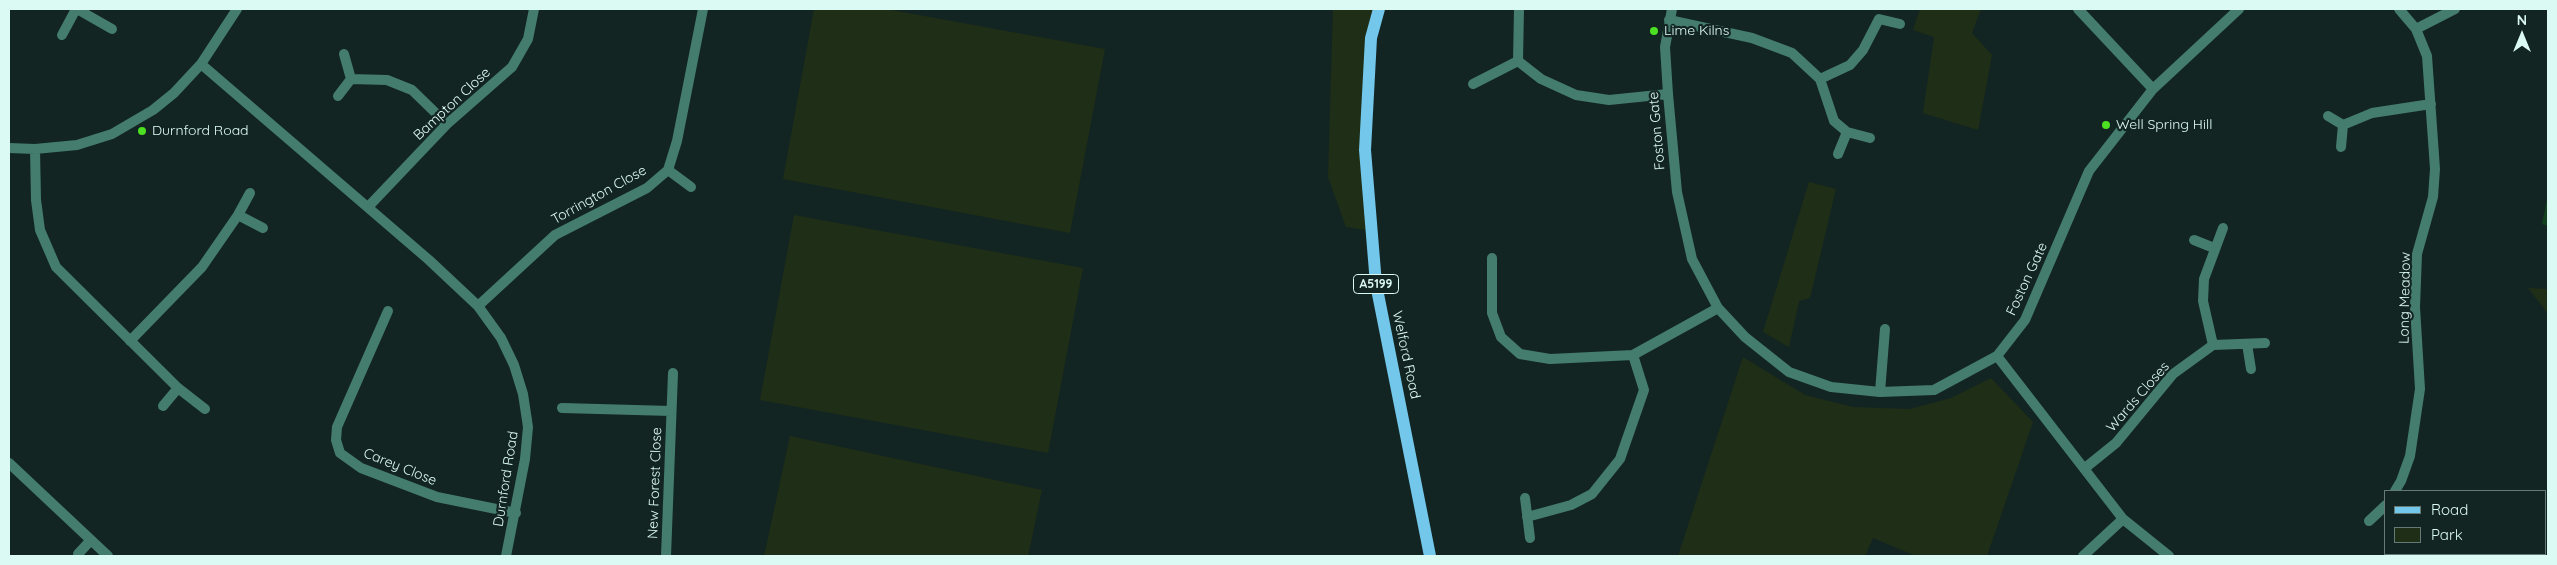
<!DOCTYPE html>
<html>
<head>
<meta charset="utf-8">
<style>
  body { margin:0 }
  #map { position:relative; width:2557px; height:565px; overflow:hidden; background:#132522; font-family:Quicksand,sans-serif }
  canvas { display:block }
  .frame { position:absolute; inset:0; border:10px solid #dcfaf4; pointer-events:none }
  .legend { position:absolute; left:2384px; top:490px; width:162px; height:65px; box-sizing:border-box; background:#132522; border:1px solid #637a76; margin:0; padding:6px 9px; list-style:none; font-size:15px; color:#dcfaf4 }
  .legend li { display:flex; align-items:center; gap:10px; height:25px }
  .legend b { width:25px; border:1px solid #637a76 }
  .north { position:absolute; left:2497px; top:10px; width:50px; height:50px; -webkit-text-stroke:4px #132522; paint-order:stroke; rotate:0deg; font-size:14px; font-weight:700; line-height:20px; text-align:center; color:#dcfaf4 }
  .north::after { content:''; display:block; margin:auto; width:18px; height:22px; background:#dcfaf4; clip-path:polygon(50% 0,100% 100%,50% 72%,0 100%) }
</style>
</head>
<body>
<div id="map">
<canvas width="2557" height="565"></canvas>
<div class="frame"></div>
<ul class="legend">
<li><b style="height:6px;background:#72c7eb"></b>Road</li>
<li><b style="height:14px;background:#1f2e17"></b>Park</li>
</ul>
<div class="north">N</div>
</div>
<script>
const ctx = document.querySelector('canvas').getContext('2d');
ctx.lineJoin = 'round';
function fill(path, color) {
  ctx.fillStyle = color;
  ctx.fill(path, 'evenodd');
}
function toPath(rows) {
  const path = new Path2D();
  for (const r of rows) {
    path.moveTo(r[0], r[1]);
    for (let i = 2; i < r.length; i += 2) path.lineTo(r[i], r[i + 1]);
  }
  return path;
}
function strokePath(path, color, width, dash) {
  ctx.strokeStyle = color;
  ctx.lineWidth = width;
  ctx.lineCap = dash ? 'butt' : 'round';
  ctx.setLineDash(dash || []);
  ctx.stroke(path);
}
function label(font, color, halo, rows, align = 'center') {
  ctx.font = font + ' Quicksand,sans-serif';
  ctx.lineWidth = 4.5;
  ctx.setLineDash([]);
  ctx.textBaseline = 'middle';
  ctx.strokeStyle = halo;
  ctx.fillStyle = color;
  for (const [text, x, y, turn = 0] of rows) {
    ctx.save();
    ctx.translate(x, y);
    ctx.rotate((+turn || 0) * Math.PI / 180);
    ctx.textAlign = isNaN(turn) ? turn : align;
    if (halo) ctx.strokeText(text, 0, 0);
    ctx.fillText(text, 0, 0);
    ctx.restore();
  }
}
fill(toPath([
  [814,9,886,9,1105,49,1070,233,783,179],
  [1333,9,1379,9,1365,150,1372,231,1346,227,1328,177],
  [1920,9,1981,9,1972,33,1992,55,1978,130,1923,113,1934,37,1913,30],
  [1809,182,1836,189,1810,298,1799,301,1789,347,1763,332],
  [794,215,1083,268,1048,453,760,400],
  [2528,288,2548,289,2548,314],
  [1743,357,1805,395,1853,407,1910,409,1951,398,1991,378,2033,422,1987,556,1916,556,1873,538,1865,556,1678,556],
  [790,436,1042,490,1028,556,764,556]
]), '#1f2e17');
fill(toPath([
  [2548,194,2548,226,2542,224]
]), '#123f20');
strokePath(toPath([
  [77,9,112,29],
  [1519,9,1518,61,1541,79,1576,95,1609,100,1668,94],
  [1672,9,1665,47,1668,94,1677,192,1692,259,1718,308,1745,337,1789,372,1831,387,1880,392,1934,390,1997,356,2025,320,2089,171,2153,89,2239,9],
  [2078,9,2153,89],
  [1669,20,1752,38,1792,53,1820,79,1834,121,1847,132,1870,138],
  [2416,29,2455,9],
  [62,35,76,9],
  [201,64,429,260,478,306,501,338,514,365,523,394,528,427,525,459,506,556],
  [351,79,387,80,412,90,447,124],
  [1820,79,1850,65,1863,50,1879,19,1900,24],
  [1473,84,1518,61],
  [338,96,351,79,344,54],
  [2328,116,2343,125],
  [2341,147,2343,125,2372,113,2431,104],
  [9,148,35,149,77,145,112,134,153,110,174,93,201,64,237,9],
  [35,149,36,200,40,230,56,267,178,388,205,409],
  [1838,154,1847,132],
  [668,170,691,187],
  [368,207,447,124,512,67,528,39,534,9],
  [238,215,263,228],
  [2223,228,2204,279,2203,301,2213,345,2265,343],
  [2194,240,2214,248],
  [1492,258,1492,313,1501,337,1520,354,1550,359,1633,355,1718,308],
  [478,306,555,235,647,188,668,170,677,141,703,9],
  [388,311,337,427,336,440,340,453,361,468,437,497,516,513],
  [130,341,202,267,238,215,250,193],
  [2247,344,2251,369],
  [1997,356,2123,519,2169,556],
  [1880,392,1885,329],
  [163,406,178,388],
  [562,408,671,411],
  [9,463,108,556],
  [2085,468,2116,443,2173,374,2213,345],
  [2395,491,2401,481,2410,456,2420,389,2415,307,2417,254,2433,197,2435,169,2427,56,2416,29,2399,9],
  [1525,498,1530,538],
  [1527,517,1571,505,1592,494,1620,459,1644,390,1633,355],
  [2369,521,2386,505],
  [78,554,91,540],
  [666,556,673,373],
  [2083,556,2123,519]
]), '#447d6d', 10);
strokePath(toPath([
  [1379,9,1371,38,1365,150,1376,284,1430,556]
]), '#72c7eb', 12);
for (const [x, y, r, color] of [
  [1654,31,5,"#4de022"],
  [2106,125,5,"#4de022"],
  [142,131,5,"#4de022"]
]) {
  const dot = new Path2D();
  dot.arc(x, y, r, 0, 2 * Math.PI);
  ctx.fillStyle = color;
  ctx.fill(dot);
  strokePath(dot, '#132522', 2);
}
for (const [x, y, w] of [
  [1376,284,45]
]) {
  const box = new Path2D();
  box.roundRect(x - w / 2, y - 9.5, w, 19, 4);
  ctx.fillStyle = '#132522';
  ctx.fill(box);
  strokePath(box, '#dcfaf4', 1);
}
label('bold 12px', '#dcfaf4', null, [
  ["A5199",1376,284]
]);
label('14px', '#dcfaf4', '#132522', [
  ["Lime Kilns",1664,31],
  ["Well Spring Hill",2116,125],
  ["Durnford Road",152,131]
], 'left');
label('14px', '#dcfaf4', '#132522', [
  ["Bampton Close",452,104,-43],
  ["Foston Gate",1657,131,-95],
  ["Torrington Close",599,195,-29],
  ["Foston Gate",2027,279,-65],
  ["Long Meadow",2405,298,-89],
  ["Welford Road",1406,355,78],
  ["Wards Closes",2138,397,-49],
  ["Carey Close",400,467,22],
  ["Durnford Road",506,479,-81],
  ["New Forest Close",655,483,-88]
]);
</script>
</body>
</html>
